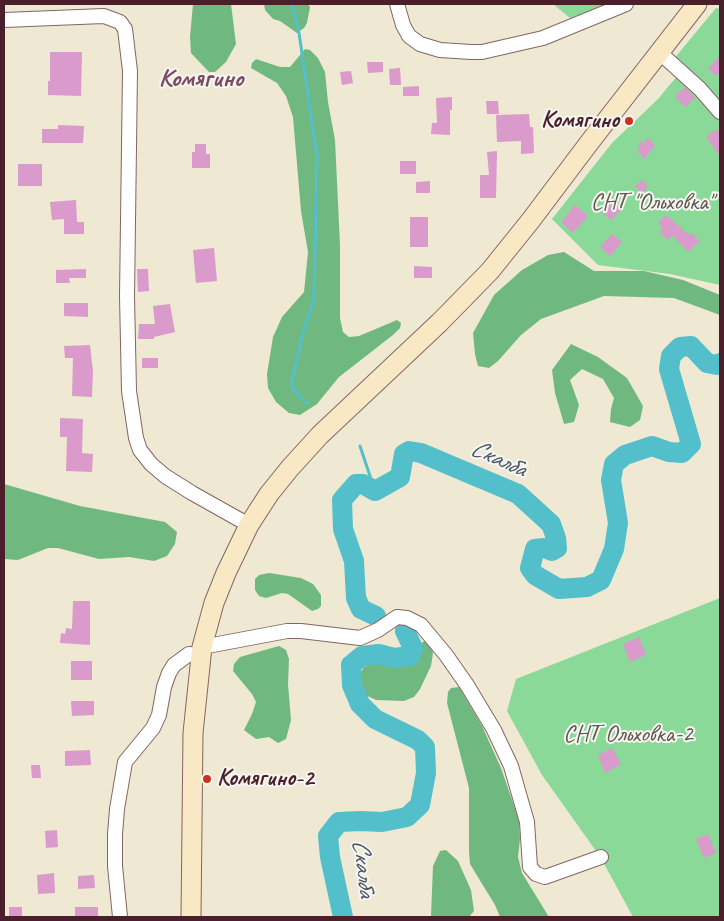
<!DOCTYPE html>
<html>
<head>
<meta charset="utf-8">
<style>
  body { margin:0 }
  #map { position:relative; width:724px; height:921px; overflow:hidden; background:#efe8d2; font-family:Caveat,sans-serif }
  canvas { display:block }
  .frame { position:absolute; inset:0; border:5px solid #4a1f2b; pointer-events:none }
</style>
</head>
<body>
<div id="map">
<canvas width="724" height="921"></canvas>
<div class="frame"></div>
</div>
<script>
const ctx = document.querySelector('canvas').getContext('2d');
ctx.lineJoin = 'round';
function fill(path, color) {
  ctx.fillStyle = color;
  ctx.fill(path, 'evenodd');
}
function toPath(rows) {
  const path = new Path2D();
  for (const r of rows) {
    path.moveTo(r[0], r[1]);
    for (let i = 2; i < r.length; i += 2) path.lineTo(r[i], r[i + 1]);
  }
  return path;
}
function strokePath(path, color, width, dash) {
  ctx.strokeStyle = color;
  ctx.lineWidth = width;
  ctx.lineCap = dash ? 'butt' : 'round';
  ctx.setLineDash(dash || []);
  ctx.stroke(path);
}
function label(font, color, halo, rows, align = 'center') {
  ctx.font = font + ' Caveat,sans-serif';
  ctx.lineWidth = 4;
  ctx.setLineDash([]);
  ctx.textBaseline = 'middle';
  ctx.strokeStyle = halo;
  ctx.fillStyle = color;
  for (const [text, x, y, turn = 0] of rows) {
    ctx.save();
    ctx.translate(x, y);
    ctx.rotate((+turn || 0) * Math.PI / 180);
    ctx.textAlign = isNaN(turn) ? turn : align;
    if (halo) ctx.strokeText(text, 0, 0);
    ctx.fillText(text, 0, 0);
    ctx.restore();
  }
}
fill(toPath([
  [553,4,609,4,570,18],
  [716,8,720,9,720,285,670,274,598,265,552,219,612,143,658,99,678,75,673,60],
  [720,598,720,917,633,917,601,858,542,775,507,711,516,679]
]), '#8ad998');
fill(toPath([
  [193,4,231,4,236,44,226,62,215,72,209,72,191,53,190,37],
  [264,4,308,4,310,7,307,23,304,28,297,33,280,21,273,19,265,10],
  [305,49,310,50,318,58,325,72,328,102,335,140,340,245,340,318,343,332,349,337,359,336,397,320,401,323,400,328,393,335,339,377,317,404,300,415,289,413,276,402,268,388,267,374,273,337,282,317,304,292,308,252,301,211,293,117,286,96,277,83,251,68,252,63,256,59,280,67,290,67],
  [564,252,594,271,644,271,683,280,720,295,720,315,674,298,604,296,541,319,521,335,498,361,489,368,478,366,475,354,473,333,494,295,522,270,548,255],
  [571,344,598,357,627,378,643,406,640,420,630,427,610,422,611,409,614,398,603,379,582,369,570,380,579,405,574,422,564,424,555,393,552,370],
  [4,484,80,506,165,522,177,532,175,544,167,556,154,561,129,557,99,559,58,548,48,548,18,560,4,559],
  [269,573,301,578,313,584,321,595,321,606,318,609,312,611,288,594,282,593,266,598,259,596,255,590,255,579,259,575],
  [425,641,431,647,433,653,431,666,420,689,414,697,404,701,376,700,363,694,358,685,359,675,364,667,372,663,381,661,405,664,413,661,417,656,419,644],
  [279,646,286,650,289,659,288,684,291,720,286,739,278,743,269,737,256,739,244,730,252,714,256,702,252,694,233,671,234,664,240,657],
  [459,687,482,726,501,768,519,820,520,839,518,857,522,873,549,917,500,917,495,905,470,864,469,852,469,788,447,703,448,692,451,688],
  [446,850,458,861,471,890,474,911,469,917,431,917,433,866,440,851]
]), '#6fb980');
strokePath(toPath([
  [291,4,298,26,317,157,314,300,304,329,292,381,294,391,308,404],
  [360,446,375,491]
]), '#52bfcb', 3);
strokePath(toPath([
  [376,616,361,609,356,598,354,561,343,529,342,500,356,484,363,484,375,491,400,477,404,454,409,451,421,453,518,494,551,524,556,538,557,548,552,551,544,548,535,549,530,568,535,575,559,589,587,587,601,580,614,549,618,523,611,480,614,464,625,455,652,446,669,452,682,453,691,444,669,369,671,356,680,347,691,346,707,363,717,365,720,363],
  [343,917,330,857,328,836,339,822,360,821,382,822,407,817,420,805,426,773,425,747,418,740,375,719,360,704,352,685,351,665,362,656,379,654,394,658,410,656,413,648,405,631]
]), '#52bfcb', 20);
fill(toPath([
  [50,52,82,52,81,96,48,95,48,81,50,81],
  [720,56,720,72,716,76,708,69],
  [367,62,383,62,383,72,368,73],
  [400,68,401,85,390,85,389,69],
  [351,71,353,83,342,85,340,72],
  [419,86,419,96,403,96,403,87],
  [685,87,695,98,685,107,675,96],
  [452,97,452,110,450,110,450,135,431,134,432,123,437,123,436,98],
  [486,101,498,101,499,114,487,114],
  [529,114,530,127,533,127,534,153,521,154,521,141,497,142,496,115],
  [58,125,84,126,83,143,42,143,42,129,58,129],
  [716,129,720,134,720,156,706,137],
  [648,137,655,146,644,159,638,152,640,141,644,143],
  [195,144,206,144,206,154,210,154,210,168,192,168,192,152,195,152],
  [497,151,496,198,480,198,480,175,489,175,487,152],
  [400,161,416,161,416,174,400,174],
  [18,164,42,164,42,186,18,186],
  [642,180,648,186,642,193,635,186],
  [430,181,430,193,416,193,416,182],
  [76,200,77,222,84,222,84,234,64,234,64,219,52,220,50,202],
  [613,202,621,210,611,220,602,212],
  [575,205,588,216,573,233,561,222],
  [666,215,689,235,691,233,700,241,688,252,672,235,668,240,659,232,663,228,658,223],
  [410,217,428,217,428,247,410,247],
  [612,234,622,242,610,256,600,247],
  [214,248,217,281,196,283,193,250],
  [414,266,432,267,432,278,414,278],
  [86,269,86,278,69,278,70,283,56,283,56,270],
  [137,269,148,269,149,291,138,292],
  [64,303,88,303,88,317,64,316],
  [170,304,175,332,154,337,154,339,138,339,139,324,155,324,153,306],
  [90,345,93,371,92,397,72,396,73,358,65,358,64,346],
  [142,358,158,358,158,368,142,368],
  [60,418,83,419,82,453,93,454,92,472,66,471,67,437,60,437],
  [73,601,90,601,90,645,60,643,61,633,65,634,66,628,72,629],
  [639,637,646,655,630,662,623,644],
  [71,661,92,661,92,680,71,680],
  [71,701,94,701,94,715,72,716],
  [612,748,621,764,605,773,598,755],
  [90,750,91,765,65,766,65,751],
  [31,765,40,765,41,778,32,778],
  [57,830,58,847,46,848,45,831],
  [708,834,716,853,704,858,696,839],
  [54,873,55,893,38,894,37,875],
  [94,875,95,888,78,889,78,876],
  [9,907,22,907,22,917,9,917],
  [75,907,98,907,98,917,75,917]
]), '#db9acc');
const street = toPath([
  [397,4,403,25,409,36,420,44,440,50,471,52,482,52,543,38,626,4],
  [4,20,104,16,120,22,125,29,130,71,127,296,129,391,136,438,140,450,151,464,165,476,192,493,249,525],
  [659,52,700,89,720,112],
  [202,647,287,631,301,631,360,638,378,630,397,617,407,618,421,625,446,655,467,685,494,730,511,766,527,822,530,867,536,874,545,877,601,857],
  [120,917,115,866,115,834,117,809,125,762,153,728,159,715,164,687,169,673,174,665,189,654,201,655]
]);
const secondary = toPath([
  [191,917,193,733,202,647,214,603,226,573,249,525,269,494,290,468,320,435,439,323,490,271,531,220,589,143,697,4]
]);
strokePath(street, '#846565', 16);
strokePath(secondary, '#846565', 21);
strokePath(street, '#fff', 14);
strokePath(secondary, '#f8e8c3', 19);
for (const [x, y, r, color] of [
  [629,121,5,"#c8321e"],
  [207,779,5,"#c8321e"]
]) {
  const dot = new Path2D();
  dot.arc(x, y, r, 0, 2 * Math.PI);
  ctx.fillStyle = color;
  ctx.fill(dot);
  strokePath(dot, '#f6f6f2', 2);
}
label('bold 24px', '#4a1f2b', '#f6f6f2', [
  ["Комягино",619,121],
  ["Комягино-2",217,779,"left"]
], 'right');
label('24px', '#5d574c', '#f6f6f2', [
  ["СНТ \"Ольховка\"",652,203],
  ["СНТ Ольховка-2",628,735]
]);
label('italic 25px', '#4d5763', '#f6f6f2', [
  ["Скалба",498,459,24],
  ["Скалба",363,868,83]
]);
label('bold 26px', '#7d4a63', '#f6f6f2', [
  ["Комягино",201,79]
]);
</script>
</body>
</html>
